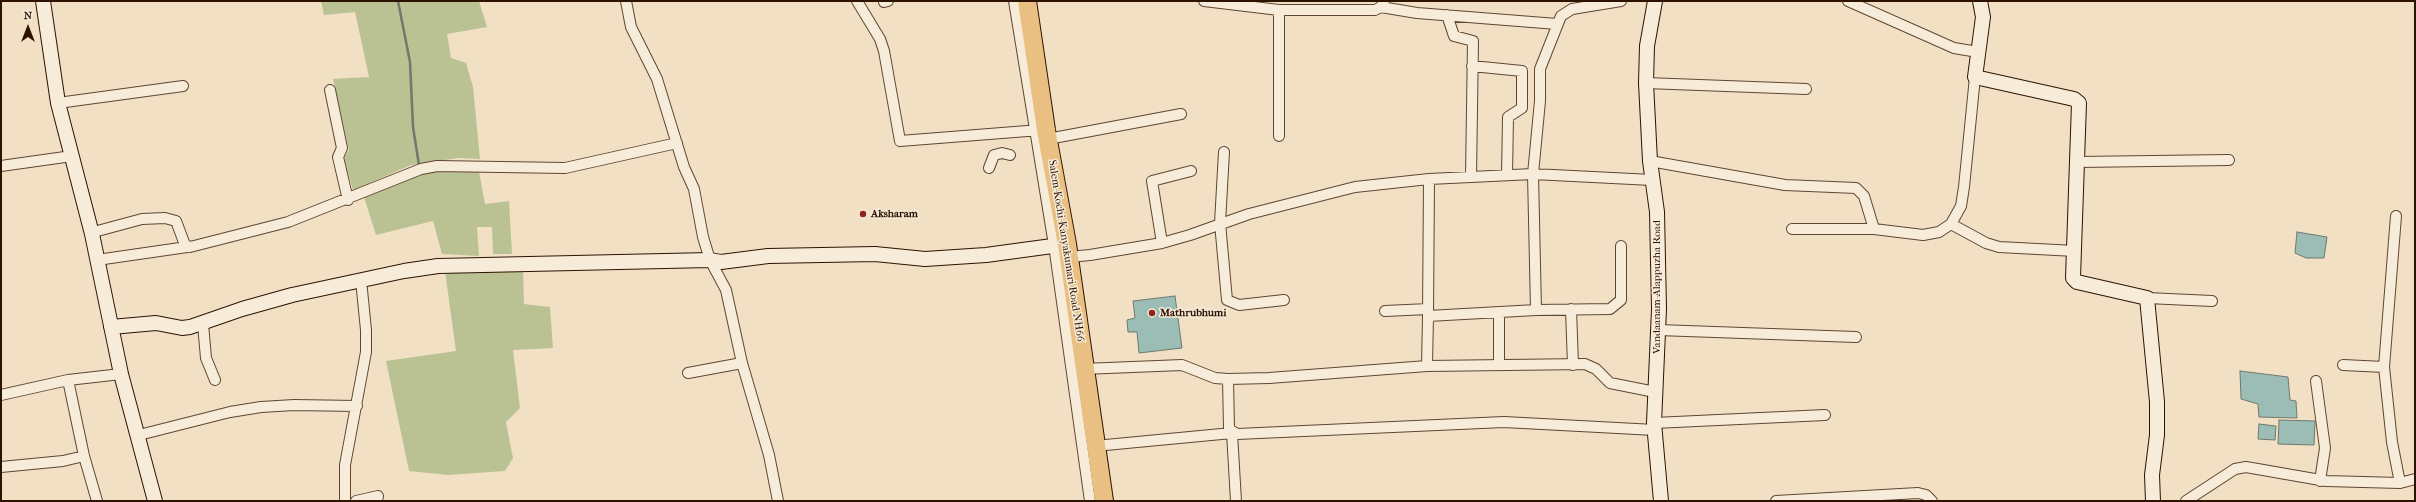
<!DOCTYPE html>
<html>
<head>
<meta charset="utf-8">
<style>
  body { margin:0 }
  #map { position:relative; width:2416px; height:502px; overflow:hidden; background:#f2e0c4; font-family:"IM FELL French Canon",serif }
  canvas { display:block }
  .frame { position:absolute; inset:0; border:2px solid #2e1200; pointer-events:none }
  .north { position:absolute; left:8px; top:8px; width:40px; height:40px; -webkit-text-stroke:3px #f7ebd9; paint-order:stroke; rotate:0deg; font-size:11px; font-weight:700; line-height:16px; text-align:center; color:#2e1200 }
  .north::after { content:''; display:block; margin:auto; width:14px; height:18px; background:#2e1200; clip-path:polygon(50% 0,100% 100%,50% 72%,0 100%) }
</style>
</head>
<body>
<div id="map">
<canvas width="2416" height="502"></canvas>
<div class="frame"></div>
<div class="north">N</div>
</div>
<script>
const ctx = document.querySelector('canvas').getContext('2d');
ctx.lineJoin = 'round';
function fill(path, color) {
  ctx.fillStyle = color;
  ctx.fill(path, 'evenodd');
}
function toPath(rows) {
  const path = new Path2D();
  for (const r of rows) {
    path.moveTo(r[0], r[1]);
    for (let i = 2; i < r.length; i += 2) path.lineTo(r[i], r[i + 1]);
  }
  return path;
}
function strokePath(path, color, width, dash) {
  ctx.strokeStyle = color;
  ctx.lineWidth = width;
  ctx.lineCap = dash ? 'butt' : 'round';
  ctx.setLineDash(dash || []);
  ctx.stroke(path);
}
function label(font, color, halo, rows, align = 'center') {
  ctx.font = font + ' "IM FELL French Canon",serif';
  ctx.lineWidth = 3;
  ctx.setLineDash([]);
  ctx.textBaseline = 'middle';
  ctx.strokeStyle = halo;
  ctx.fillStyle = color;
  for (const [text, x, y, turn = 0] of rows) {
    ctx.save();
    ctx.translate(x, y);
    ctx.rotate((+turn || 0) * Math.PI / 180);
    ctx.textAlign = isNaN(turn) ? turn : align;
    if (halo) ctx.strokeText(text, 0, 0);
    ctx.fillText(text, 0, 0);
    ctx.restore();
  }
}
fill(toPath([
  [321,1,479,1,487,27,447,34,451,58,466,63,473,87,480,159,458,158,411,165,353,190,344,159,349,150,333,79,369,77,355,12,324,15],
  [455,170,479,171,485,204,509,201,512,254,493,254,492,227,477,227,479,256,442,254,433,221,376,235,364,197,418,174],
  [523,269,524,304,550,307,553,348,513,350,520,408,506,422,513,458,505,471,448,475,409,471,386,361,456,351,445,271]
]), '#bac294');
const water = toPath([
  [2297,232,2327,237,2324,258,2306,258,2295,253,2297,232],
  [1175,296,1182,348,1139,353,1137,332,1128,332,1127,320,1135,318,1133,301,1175,296],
  [2240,371,2288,377,2290,400,2296,401,2297,418,2259,417,2258,404,2241,399,2240,371],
  [2279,420,2315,421,2314,445,2278,444,2279,420],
  [2259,424,2276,426,2275,440,2258,439,2259,424]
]);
fill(water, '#9bbdb5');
strokePath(water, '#6f796d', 1);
strokePath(toPath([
  [398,1,410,62,413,127,419,165]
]), '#6f796d', 2.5);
const street = toPath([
  [626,1,631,27,657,79,684,167,694,189,703,237,710,260,726,290,742,363,769,455,778,501],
  [857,1,880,39,884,51,900,141,1040,130],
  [1014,1,1054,245,1090,501],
  [1204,1,1279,10,1375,10,1381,7,1384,1],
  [1848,1,1954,48,1978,52],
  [884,2,888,1],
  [1381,7,1417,13,1557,24],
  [1279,10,1279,136],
  [1447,15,1454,36,1473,41,1471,177],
  [1472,66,1522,71,1522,108,1508,117,1507,175],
  [1646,83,1806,89],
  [330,90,342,148,338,157,348,200],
  [58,103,183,86],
  [1048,139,1181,114],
  [1224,152,1220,223,1227,300,1239,305,1284,300],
  [1650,161,1785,185,1856,188,1864,196,1874,229],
  [2077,162,2229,160],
  [1,166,72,156],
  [989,168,994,155,1002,153,1010,155],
  [2396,216,2384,367,2392,442,2400,483],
  [1951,224,1986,243,1999,247,2075,251],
  [1792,229,1874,229,1923,235,1939,232,1951,224,1961,206,1964,187,1975,77],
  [90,233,142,219,165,218,176,221,185,245,190,247,288,222,421,169,437,166,565,168,677,143],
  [1162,243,1152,181,1191,171],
  [1069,257,1090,255,1162,243,1190,235,1249,214,1355,187,1429,179,1533,174,1652,180],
  [97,260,187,247],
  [2147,298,2212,301],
  [1571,309,1573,365],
  [1536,310,1610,309,1621,300,1621,246],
  [1385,311,1428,309],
  [1499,312,1499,365],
  [1428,316,1429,179],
  [203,324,206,358,215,380],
  [1658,330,1856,337],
  [2343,365,2384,367],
  [1427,366,1428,316,1536,310,1533,174,1540,101,1540,69,1561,16,1572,9,1621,1],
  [1083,369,1182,365,1215,378,1228,379,1269,378,1427,366,1585,364,1596,369,1610,383,1655,392],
  [688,373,742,363],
  [1228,379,1229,429,1237,434,1504,422,1655,430],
  [68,380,84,456,97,501],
  [2316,381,2325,448,2320,481],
  [1,395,68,380,121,374],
  [1654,423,1825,415],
  [139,435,230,412,261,407,294,405,357,406],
  [1095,446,1232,433,1236,501],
  [1,467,63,461,84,456],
  [345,501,345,465,366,352,366,330,361,280],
  [356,501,378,496,377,501],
  [1776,501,1918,493,1926,495,1932,501],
  [2186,501,2235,469,2246,467,2326,481,2400,483,2415,479]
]);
const secondary = toPath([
  [43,1,58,103,92,234,121,374,155,501],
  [1655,1,1647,46,1646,83,1650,161,1657,212,1659,309,1654,423,1661,501],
  [1980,1,1983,17,1975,77,2074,99,2079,103,2073,278,2077,282,2147,298,2157,402,2157,435,2152,475,2153,501],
  [111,327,156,323,182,328,190,327,242,309,292,295,404,271,438,266,710,260,721,262,768,256,875,254,925,259,986,255,1067,244]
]);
const highway = toPath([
  [1027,1,1046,130,1067,244,1104,501]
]);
strokePath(street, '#5f4631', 12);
strokePath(secondary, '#2e1200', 16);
strokePath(highway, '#2e1200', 20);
strokePath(street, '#f7ebd9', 10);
strokePath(secondary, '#f7ebd9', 14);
strokePath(highway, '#e9c082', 18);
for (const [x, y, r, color] of [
  [863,214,4,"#8f2418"],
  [1152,313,4,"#8f2418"]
]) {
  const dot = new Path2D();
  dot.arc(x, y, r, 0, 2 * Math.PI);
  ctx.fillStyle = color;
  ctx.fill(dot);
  strokePath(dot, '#f7ebd9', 1.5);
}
label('bold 11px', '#2e1200', '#f7ebd9', [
  ["Aksharam",871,214],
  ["Mathrubhumi",1160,313]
], 'left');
label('11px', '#2e1200', '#f7ebd9', [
  ["Salem-Kochi-Kanyakumari Road NH66",1066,251,81],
  ["Vandaanam-Alappuzha Road",1657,287,-90]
]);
</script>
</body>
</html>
